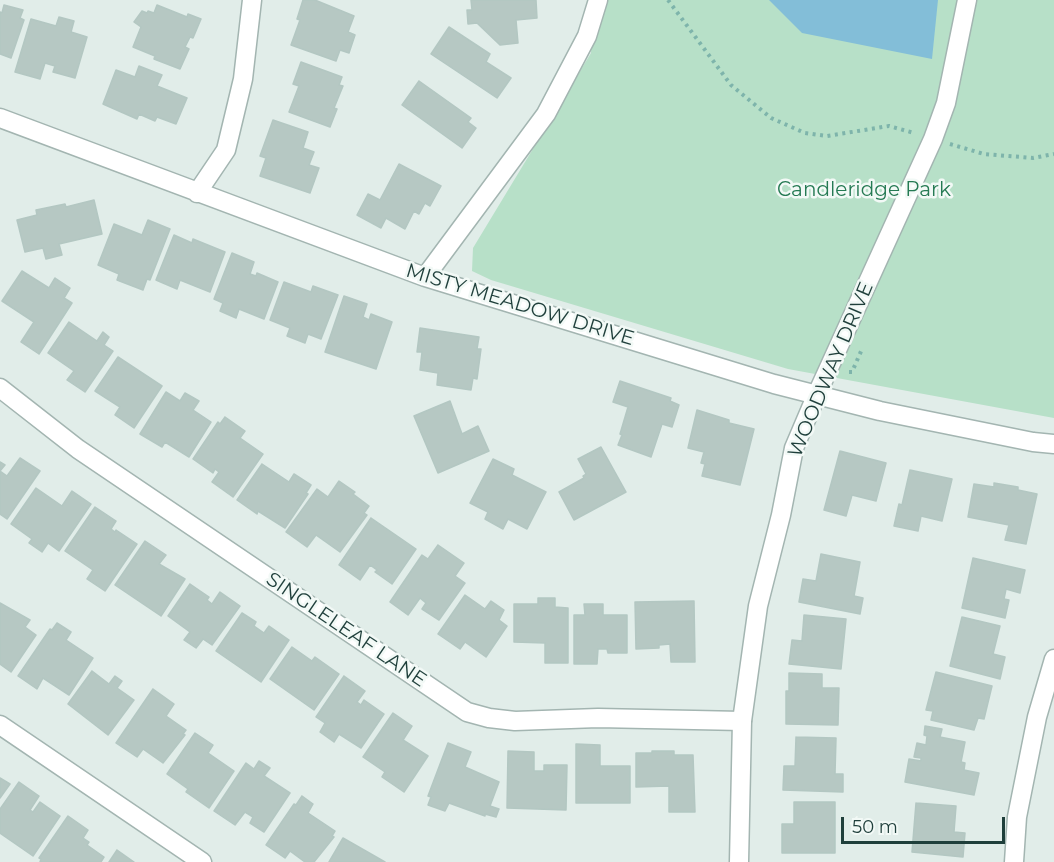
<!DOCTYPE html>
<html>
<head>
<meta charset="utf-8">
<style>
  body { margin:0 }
  #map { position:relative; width:1054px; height:862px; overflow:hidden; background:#e1ede9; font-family:Montserrat,sans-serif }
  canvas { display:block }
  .scale { position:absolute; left:841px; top:817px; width:164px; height:27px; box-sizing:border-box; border:3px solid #1f3f3b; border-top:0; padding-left:8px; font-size:18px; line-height:21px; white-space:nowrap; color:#1f3f3b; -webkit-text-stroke:4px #f2f9f6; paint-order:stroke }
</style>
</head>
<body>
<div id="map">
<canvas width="1054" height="862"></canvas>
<div class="scale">50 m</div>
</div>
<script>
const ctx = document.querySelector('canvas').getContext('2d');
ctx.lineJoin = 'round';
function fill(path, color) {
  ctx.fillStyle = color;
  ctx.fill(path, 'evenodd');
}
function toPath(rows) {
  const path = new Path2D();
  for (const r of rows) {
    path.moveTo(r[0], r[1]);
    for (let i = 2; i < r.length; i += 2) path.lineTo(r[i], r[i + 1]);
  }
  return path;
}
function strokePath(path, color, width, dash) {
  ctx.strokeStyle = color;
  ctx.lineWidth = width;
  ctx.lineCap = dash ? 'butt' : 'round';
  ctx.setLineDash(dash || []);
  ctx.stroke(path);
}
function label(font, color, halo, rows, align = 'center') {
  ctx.font = font + ' Montserrat,sans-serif';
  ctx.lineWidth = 5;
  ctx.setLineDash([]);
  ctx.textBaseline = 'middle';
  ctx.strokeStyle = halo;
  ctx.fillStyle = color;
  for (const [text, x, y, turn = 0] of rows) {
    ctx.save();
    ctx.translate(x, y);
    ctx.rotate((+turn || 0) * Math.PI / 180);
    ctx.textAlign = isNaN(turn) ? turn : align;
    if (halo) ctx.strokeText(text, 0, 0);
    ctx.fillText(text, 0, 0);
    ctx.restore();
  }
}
fill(toPath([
  [592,0,1054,0,1054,418,788,369,491,280,472,271,473,248,591,53]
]), '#b7e0c8');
fill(toPath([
  [769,0,938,0,932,59,802,33]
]), '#83bed8');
const building = toPath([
  [303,0,315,0,354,16,348,32,355,35,349,53,340,50,336,61,291,45,300,20,297,19,303,0],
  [471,0,536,0,537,18,516,20,518,43,500,45,477,23,468,24,467,10,472,10,471,0],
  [4,5,23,10,20,18,24,20,11,58,0,54,0,12,2,13,4,5],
  [157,5,187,17,188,14,201,19,193,38,190,37,185,47,189,49,180,69,154,59,155,56,133,47,141,27,134,22,142,11,147,13,148,11,154,13,157,5],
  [59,17,74,21,71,32,87,37,75,78,53,72,55,66,45,63,40,79,15,72,31,19,56,26,59,17],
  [449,27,490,54,486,62,511,78,497,98,431,54,449,27],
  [301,62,342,77,339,85,343,86,334,108,337,109,330,127,289,112,299,86,293,84,301,62],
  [139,66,162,75,157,86,187,98,176,124,157,117,155,121,139,114,137,119,103,104,116,70,135,77,139,66],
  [419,81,471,118,468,122,476,128,462,148,402,105,419,81],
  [273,120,308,132,303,148,314,152,309,165,319,168,310,193,260,176,266,158,260,156,273,120],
  [399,164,441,186,430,206,425,203,419,214,414,211,405,229,386,218,381,228,357,215,368,194,380,200,399,164],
  [94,200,102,234,59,244,62,255,46,259,43,248,25,252,17,220,37,215,36,210,65,204,66,207,94,200],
  [148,220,170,229,150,280,147,279,143,290,117,280,119,274,98,265,114,224,142,235,148,220],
  [174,235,192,243,193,239,225,252,210,292,180,280,177,289,156,280,174,235],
  [232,253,254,262,250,274,256,276,257,273,278,282,264,319,239,309,236,318,220,311,223,303,214,299,232,253],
  [22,271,49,288,55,278,70,288,64,298,72,303,39,354,21,342,34,322,2,301,22,271],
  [284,282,311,292,313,286,338,295,321,339,308,334,305,343,287,336,290,328,270,320,284,282],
  [344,296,367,304,363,317,369,320,371,314,392,322,376,369,325,352,344,296],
  [69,322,97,341,103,332,109,337,104,345,113,351,85,392,67,380,74,371,48,353,69,322],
  [420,328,479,337,477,349,481,349,477,379,473,378,471,390,437,385,438,373,420,370,422,352,417,352,420,328],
  [118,357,162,386,134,428,115,415,120,407,95,391,118,357],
  [620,381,671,398,670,401,679,405,672,427,662,424,651,457,618,445,622,435,620,434,628,407,613,402,620,381],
  [166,392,180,401,185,393,199,401,193,410,211,422,189,457,165,442,162,447,140,434,166,392],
  [450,401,462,434,478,426,489,451,438,473,414,416,450,401],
  [697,410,729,420,729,423,754,429,740,485,702,476,705,464,701,463,704,452,688,448,697,410],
  [225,417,245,431,240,438,263,454,233,497,212,482,219,472,215,469,213,473,193,459,218,422,220,424,225,417],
  [601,447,626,492,574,520,559,492,584,478,583,476,586,474,578,459,601,447],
  [840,451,886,463,876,501,852,495,846,516,824,510,840,451],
  [20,458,40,471,7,519,0,514,0,462,5,465,0,471,7,476,20,458],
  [493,459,514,469,512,475,546,492,527,529,508,519,503,529,485,519,488,512,470,503,493,459],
  [262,464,289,482,294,474,311,485,306,493,308,494,285,528,258,511,257,514,237,500,262,464],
  [910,470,952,479,942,521,921,516,918,531,894,526,899,504,902,505,910,470],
  [339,481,355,492,353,494,369,506,364,513,367,515,340,552,316,535,307,547,286,532,317,489,328,497,339,481],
  [994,483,1018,487,1018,490,1037,494,1026,544,1005,540,1009,525,968,517,974,484,994,487,994,483],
  [36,488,62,506,72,491,91,504,59,551,48,543,42,552,29,543,32,539,11,524,36,488],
  [95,507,116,521,111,529,115,532,116,530,137,544,105,591,87,579,93,570,65,551,95,507],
  [371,518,416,549,392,584,375,572,377,570,370,565,360,580,339,565,371,518],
  [145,541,166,555,159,564,185,579,161,616,115,585,145,541],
  [438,545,464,563,455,576,465,583,439,620,422,609,426,603,420,598,408,615,390,602,422,555,428,559,438,545],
  [821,554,860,562,854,596,863,598,860,614,799,602,803,579,816,581,821,554],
  [973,558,1025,570,1020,593,1006,589,1004,599,1009,600,1005,618,962,608,973,558],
  [190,584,209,597,207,600,212,604,220,592,240,606,212,645,203,639,196,648,184,640,190,632,168,616,190,584],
  [465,595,485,609,491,601,504,610,499,620,507,626,486,657,465,642,460,649,438,634,465,595],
  [538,598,555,598,555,607,568,608,568,663,545,663,545,643,514,642,514,604,538,604,538,598],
  [694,601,695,662,671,662,670,644,659,645,659,648,636,649,635,602,694,601],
  [0,603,30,620,25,627,36,635,11,672,0,664,0,603],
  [584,604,603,604,603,615,627,615,627,653,608,653,607,649,598,649,597,664,574,664,574,615,585,615,584,604],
  [242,613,256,622,254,626,264,633,269,626,289,640,261,682,216,651,242,613],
  [804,615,846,619,841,669,789,664,792,640,802,641,804,615],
  [962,617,1000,626,993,654,1005,657,1000,679,950,666,962,617],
  [57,623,71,632,66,640,93,658,69,695,43,678,37,689,18,676,50,629,52,630,57,623],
  [292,647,312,661,315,657,339,674,314,710,270,679,292,647],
  [92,671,109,684,115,676,122,681,117,688,134,700,108,735,68,704,92,671],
  [936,672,992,686,984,719,978,718,974,730,931,720,933,711,926,710,936,672],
  [789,673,822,674,822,688,839,688,838,725,786,724,786,691,789,691,789,673],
  [344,676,365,691,357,702,361,705,364,700,384,714,361,748,339,734,334,742,320,732,325,723,316,717,344,676],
  [153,689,174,704,166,716,186,730,183,734,185,735,163,763,143,749,137,757,116,743,153,689],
  [393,713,412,726,403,740,428,756,404,792,382,777,385,772,363,757,393,713],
  [925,726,942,729,940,737,965,742,961,762,965,763,964,770,979,773,974,795,905,782,909,759,921,761,921,758,914,757,917,743,926,745,927,736,924,735,925,726],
  [195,733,213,745,208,753,234,771,209,808,186,792,188,789,167,774,195,733],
  [796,737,836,738,835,774,843,774,843,792,783,790,784,766,795,766,796,737],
  [448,743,471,752,465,767,499,782,490,806,499,809,496,817,485,814,485,816,449,803,445,811,428,805,431,797,428,796,448,743],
  [576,744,600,745,600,766,630,766,630,803,576,803,576,744],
  [508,751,534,752,534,771,544,771,544,765,567,765,566,810,507,808,508,751],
  [652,751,674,751,674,755,693,755,695,812,669,812,669,786,636,787,636,753,652,753,652,751],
  [259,761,270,768,264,776,290,793,264,832,250,823,253,817,245,812,235,825,214,811,246,763,254,769,259,761],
  [0,778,10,784,0,798,0,778],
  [19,782,39,796,30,810,33,812,40,802,60,816,33,856,0,833,0,809,19,782],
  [302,796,313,804,308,813,335,831,332,836,334,837,314,862,305,862,290,851,285,858,266,845,294,804,296,805,302,796],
  [794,802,835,802,835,853,782,853,782,824,794,824,794,802],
  [916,803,956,806,954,832,965,833,963,857,912,852,916,803],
  [68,816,88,830,83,838,89,842,87,845,104,857,101,862,40,862,41,859,39,858,68,816],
  [343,838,385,862,329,862,343,838],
  [117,850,134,862,109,862,117,850]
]);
fill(building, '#b6c8c3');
strokePath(building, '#b3c7c2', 1.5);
const minor = toPath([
  [0,118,425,277,774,384,880,411,1033,442,1054,444],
  [197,193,226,150,243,79,252,0],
  [425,277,546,114,587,36,598,0],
  [0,388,78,449,467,712,489,718,515,721,598,718,742,721],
  [0,725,202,862],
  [1014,862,1017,817,1037,717,1054,659]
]);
const tertiary = toPath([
  [739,862,742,721,758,606,781,515,794,448,817,394,933,139,946,103,967,0]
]);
strokePath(minor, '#a3b5b1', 21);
strokePath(tertiary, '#a3b5b1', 21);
strokePath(toPath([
  [668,0,731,85,771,118,805,133,827,136,889,126,914,133],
  [950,144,984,154,1033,158,1054,154],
  [849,372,852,372,862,349]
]), '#7eb4ab', 4, [3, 4.5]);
strokePath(minor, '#fff', 18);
strokePath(tertiary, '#fff', 18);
label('20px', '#257a53', '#f2f9f6', [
  ["Candleridge Park",864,190]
]);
label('20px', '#1f3f3b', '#f2f9f6', [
  ["MISTY MEADOW DRIVE",520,305,17],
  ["WOODWAY DRIVE",831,370,-67],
  ["SINGLELEAF LANE",346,630,34]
]);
</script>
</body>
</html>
